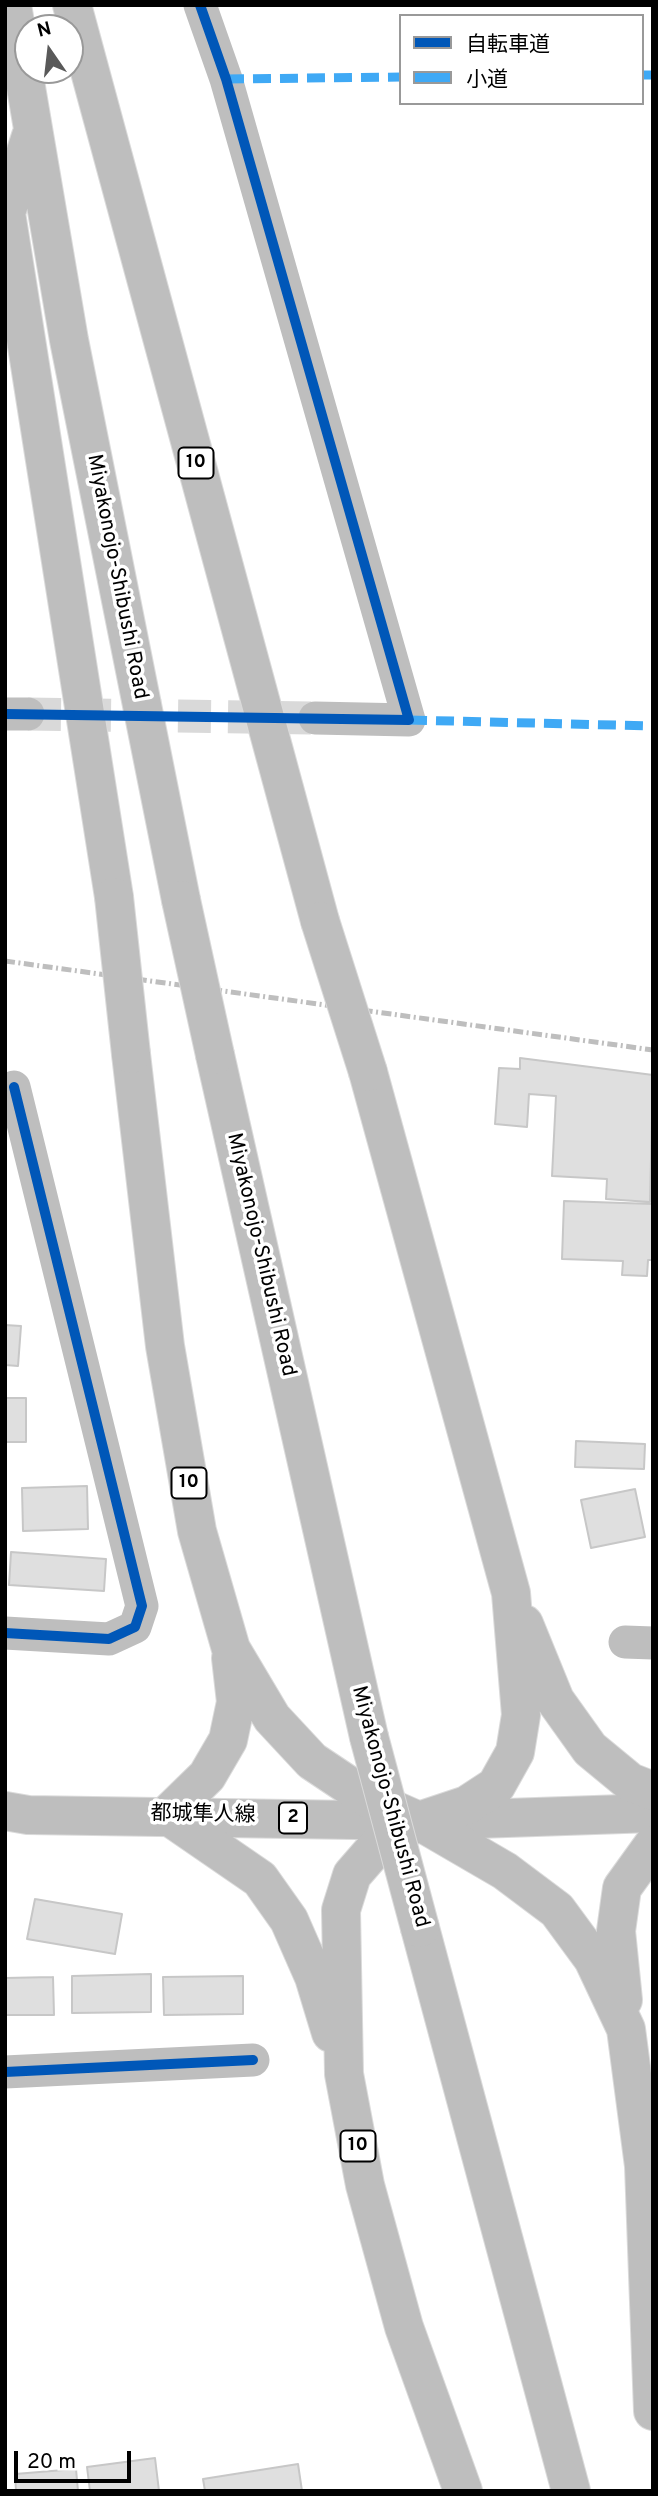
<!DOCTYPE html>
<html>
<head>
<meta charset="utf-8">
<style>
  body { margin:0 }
  #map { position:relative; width:658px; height:2496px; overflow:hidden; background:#fff; font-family:Overpass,"Noto Sans JP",sans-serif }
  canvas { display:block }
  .frame { position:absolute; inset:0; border:7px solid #000; pointer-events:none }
  .legend { position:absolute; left:399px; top:14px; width:245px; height:91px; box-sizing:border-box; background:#fff; border:2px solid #999; margin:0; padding:9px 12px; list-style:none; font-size:21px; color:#000 }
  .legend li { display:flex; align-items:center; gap:14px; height:35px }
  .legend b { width:35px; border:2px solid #999 }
  .north { position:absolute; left:14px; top:14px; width:70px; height:70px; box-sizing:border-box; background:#fff; border:2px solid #999; border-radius:50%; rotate:346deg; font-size:19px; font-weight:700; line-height:28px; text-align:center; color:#000 }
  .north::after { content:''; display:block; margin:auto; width:24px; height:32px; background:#595959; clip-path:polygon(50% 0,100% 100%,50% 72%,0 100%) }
  .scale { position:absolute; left:14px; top:2451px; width:117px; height:32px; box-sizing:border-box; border:4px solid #000; border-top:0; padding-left:9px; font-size:21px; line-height:24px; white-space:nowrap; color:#000; -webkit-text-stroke:5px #fff; paint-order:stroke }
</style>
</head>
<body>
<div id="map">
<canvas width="658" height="2496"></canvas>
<div class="frame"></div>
<ul class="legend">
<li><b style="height:9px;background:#0057b8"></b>自転車道</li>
<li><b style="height:9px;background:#3fa9f5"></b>小道</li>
</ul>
<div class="north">N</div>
<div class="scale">20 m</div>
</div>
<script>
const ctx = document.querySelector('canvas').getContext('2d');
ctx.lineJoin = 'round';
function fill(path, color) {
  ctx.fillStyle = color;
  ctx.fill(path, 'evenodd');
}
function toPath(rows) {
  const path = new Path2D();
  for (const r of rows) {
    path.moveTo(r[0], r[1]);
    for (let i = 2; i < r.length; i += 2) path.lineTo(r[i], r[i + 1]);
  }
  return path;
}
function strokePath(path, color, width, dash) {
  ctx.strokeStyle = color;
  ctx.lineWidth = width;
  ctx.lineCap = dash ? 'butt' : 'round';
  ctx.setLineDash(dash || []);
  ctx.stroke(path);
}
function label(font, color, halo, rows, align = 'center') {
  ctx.font = font + ' Overpass,"Noto Sans JP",sans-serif';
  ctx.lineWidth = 7;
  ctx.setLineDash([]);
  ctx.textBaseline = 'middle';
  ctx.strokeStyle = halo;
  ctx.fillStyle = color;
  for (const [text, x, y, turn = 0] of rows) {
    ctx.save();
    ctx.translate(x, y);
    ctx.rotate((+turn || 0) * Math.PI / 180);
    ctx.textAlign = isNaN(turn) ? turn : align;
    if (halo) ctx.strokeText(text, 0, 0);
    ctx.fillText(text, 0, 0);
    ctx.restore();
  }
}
const building = toPath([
  [520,1058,653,1075,650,1202,606,1199,607,1179,552,1176,556,1096,529,1094,527,1127,495,1124,499,1068,520,1069,520,1058],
  [564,1201,653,1204,653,1260,648,1260,647,1276,622,1275,623,1261,562,1259,564,1201],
  [5,1325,21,1326,18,1366,5,1365,5,1325],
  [5,1398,26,1398,26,1442,5,1442,5,1398],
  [576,1441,645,1444,644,1469,575,1467,576,1441],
  [87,1486,88,1529,23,1531,22,1488,87,1486],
  [635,1489,645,1537,591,1548,581,1500,635,1489],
  [11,1552,106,1559,104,1591,9,1585,11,1552],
  [35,1899,122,1914,115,1954,27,1939,35,1899],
  [151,1974,151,2012,72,2013,72,1976,151,1974],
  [243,1976,243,2014,164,2015,163,1977,243,1976],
  [53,1977,54,2015,5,2015,5,1978,53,1977],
  [155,2458,159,2491,90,2491,87,2467,155,2458],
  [298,2464,302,2491,205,2491,203,2479,298,2464],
  [76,2469,78,2491,16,2491,15,2474,76,2469]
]);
fill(building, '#dfdfdf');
strokePath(building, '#c7c7c7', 2);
strokePath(toPath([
  [28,714,315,718]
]), '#d9d9d9', 33, [33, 17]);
const primary = toPath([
  [5,1811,28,1815,419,1821,653,1813]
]);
const motorway = toPath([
  [12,5,69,340,181,900],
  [72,5,320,921],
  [31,136,6,213,114,897],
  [131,1054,165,1346,197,1531,231,1649,272,1718,312,1761,369,1799,419,1821,505,1871,557,1910,593,1959,626,2029,644,2166,653,2411],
  [215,1055,369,1737],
  [368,1072,511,1593,521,1715,515,1752,496,1786,467,1805,419,1821,379,1844,352,1875,341,1910,344,2074,365,2185,404,2327,463,2491],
  [524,1624,555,1700,590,1749,630,1782,653,1791],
  [231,1658,236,1702,228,1740,207,1776,167,1815,260,1879,289,1920,314,1977,331,2033],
  [420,1928,571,2491],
  [623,2000,616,1931,622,1888,653,1845]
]);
strokePath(primary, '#dbdbdb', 40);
strokePath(motorway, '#dbdbdb', 40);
strokePath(toPath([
  [200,5,226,79,409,720,315,718],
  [5,714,28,714],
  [5,1633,109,1639,135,1627,142,1606,14,1087],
  [625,1642,653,1643],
  [5,2072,253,2060]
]), '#bebebe', 33);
strokePath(primary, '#bebebe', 38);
strokePath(motorway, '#bebebe', 38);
strokePath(toPath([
  [5,961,653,1050]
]), '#bebebe', 5, [10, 3.5, 2, 3.5]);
const motorwayBridge = toPath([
  [114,897,131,1054],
  [181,900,215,1055],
  [320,921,368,1072],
  [369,1737,420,1928]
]);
strokePath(motorwayBridge, '#dbdbdb', 40, []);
strokePath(motorwayBridge, '#bebebe', 38);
strokePath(toPath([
  [642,75,653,75],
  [226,79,401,77],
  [409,720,653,726]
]), '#3fa9f5', 9, [18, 9]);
strokePath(toPath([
  [5,714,409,720,226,79,200,5],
  [5,1633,109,1639,135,1627,142,1606,14,1087],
  [5,2072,253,2060]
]), '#0057b8', 10);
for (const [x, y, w] of [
  [196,463,35],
  [189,1483,35],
  [293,1818,28],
  [358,2146,35]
]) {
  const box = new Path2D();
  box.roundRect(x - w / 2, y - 15.5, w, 31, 5);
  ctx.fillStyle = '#fff';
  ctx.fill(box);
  strokePath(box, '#000', 2);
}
label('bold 19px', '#000', null, [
  ["10",196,463],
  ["10",189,1483],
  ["2",293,1818],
  ["10",358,2146]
]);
label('21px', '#000', '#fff', [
  ["Miyakonojo-Shibushi Road",116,577,79],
  ["Miyakonojo-Shibushi Road",260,1255,77],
  ["Miyakonojo-Shibushi Road",389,1807,75],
  ["都城隼人線",203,1816,1]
]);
</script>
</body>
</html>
